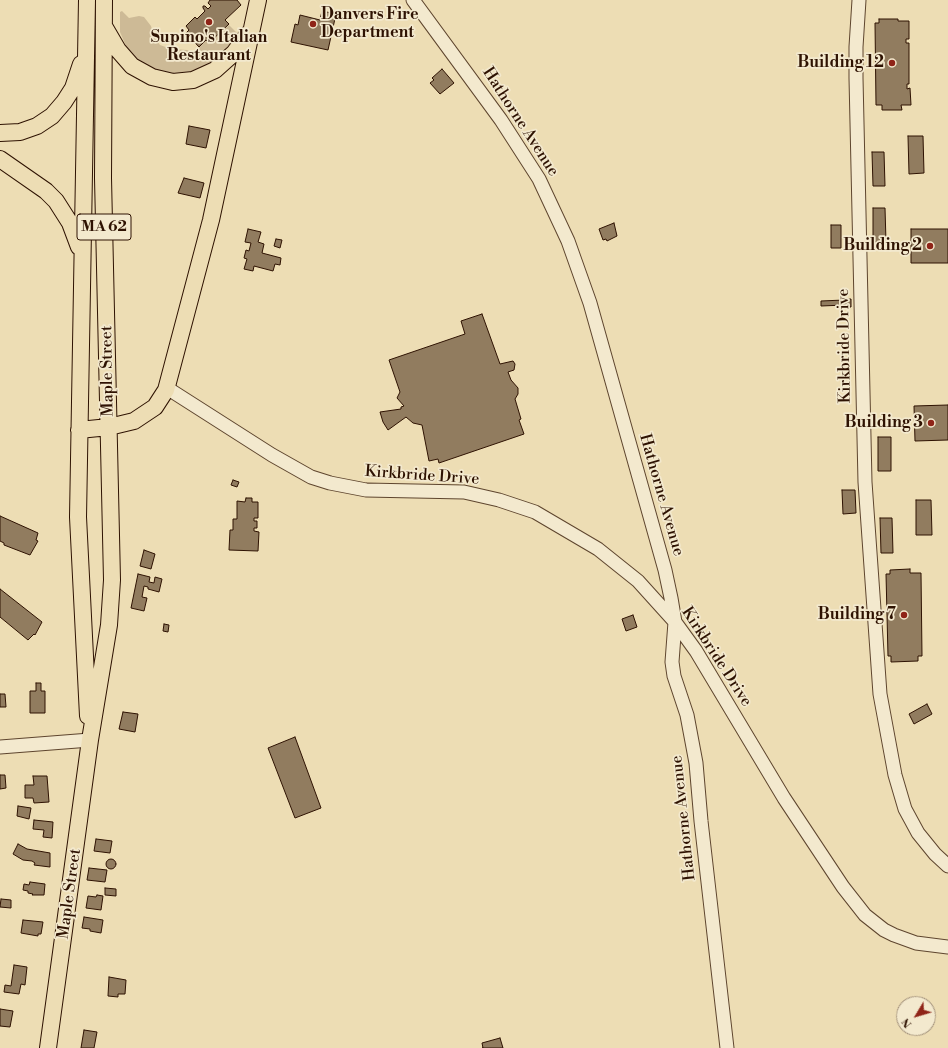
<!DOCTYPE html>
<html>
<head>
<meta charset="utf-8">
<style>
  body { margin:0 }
  #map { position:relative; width:948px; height:1048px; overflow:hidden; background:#edddb4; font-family:"Libre Bodoni",serif }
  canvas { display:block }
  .north { position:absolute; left:896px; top:996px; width:40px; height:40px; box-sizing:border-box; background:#f3e9ce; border:1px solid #a4937c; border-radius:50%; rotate:232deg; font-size:11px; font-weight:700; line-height:16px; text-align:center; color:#2e1202 }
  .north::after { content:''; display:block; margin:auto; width:14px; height:18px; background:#8f2418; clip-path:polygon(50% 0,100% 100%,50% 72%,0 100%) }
</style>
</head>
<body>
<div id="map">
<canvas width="948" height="1048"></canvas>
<div class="north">N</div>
</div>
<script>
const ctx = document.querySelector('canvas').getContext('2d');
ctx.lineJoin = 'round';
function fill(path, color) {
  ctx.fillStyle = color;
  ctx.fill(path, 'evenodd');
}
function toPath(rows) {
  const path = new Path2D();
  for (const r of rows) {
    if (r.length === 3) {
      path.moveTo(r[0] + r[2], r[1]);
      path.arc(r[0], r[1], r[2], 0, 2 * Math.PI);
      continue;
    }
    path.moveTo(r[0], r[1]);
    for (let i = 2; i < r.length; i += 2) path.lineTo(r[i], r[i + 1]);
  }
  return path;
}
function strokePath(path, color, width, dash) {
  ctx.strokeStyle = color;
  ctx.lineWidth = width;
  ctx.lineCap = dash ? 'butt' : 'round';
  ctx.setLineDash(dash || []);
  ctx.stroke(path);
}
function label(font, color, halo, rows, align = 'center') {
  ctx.font = font + ' "Libre Bodoni",serif';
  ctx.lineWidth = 3.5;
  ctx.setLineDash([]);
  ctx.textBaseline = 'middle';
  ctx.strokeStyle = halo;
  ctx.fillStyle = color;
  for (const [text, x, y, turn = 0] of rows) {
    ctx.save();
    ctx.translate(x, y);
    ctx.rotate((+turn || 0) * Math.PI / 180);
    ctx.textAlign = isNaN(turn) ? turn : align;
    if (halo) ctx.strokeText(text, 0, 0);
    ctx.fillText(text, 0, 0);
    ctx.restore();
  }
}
fill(toPath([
  [122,11,129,18,139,16,144,17,151,26,154,37,160,45,171,49,187,50,191,52,197,50,206,40,209,43,229,25,239,35,234,43,208,67,180,76,145,68,129,53,120,32,120,12]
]), '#cdba96');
const building = toPath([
  [210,0,237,0,241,5,225,20,229,24,209,43,206,40,199,47,186,33,189,30,186,26,195,17,197,19,205,11,203,8,203,6,205,6,208,9,211,6,208,3,210,0],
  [322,11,336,14,328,50,291,42,295,24,298,25,300,15,320,20,322,11],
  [879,19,898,19,898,21,909,21,909,39,906,39,906,43,909,43,909,84,907,84,907,89,910,88,911,105,901,105,902,110,882,110,882,105,876,105,875,23,879,23,879,19],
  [442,69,454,83,440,94,430,83,434,80,432,78,442,69],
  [189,126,210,130,206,148,186,144,189,126],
  [908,136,923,136,924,173,909,174,908,136],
  [872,152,884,152,885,186,873,186,872,152],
  [184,178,204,183,200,198,178,193,184,178],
  [873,208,885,208,886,242,873,242,873,208],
  [614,223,617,236,607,241,606,239,603,240,599,229,614,223],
  [831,225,841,225,841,248,831,248,831,225],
  [248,229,261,232,258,242,264,244,262,253,281,258,280,265,275,264,273,271,254,266,253,271,244,269,247,259,244,258,246,250,249,251,251,243,245,242,248,229],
  [911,229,948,229,948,263,911,263,911,229],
  [276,239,282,240,280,248,274,246,276,239],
  [843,299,851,299,851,307,845,307,845,305,821,306,821,301,844,300,843,299],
  [482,314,500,364,513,361,515,364,514,370,508,372,511,380,518,388,518,394,515,399,521,419,519,420,524,434,439,463,438,459,429,461,422,425,413,423,406,417,388,430,383,422,380,412,401,409,401,407,404,406,397,398,400,392,389,360,465,334,461,321,482,314],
  [948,405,948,440,915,441,914,406,948,405],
  [878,437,891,437,891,471,878,471,878,437],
  [233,480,239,482,237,487,231,485,233,480],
  [842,490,855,490,856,513,843,514,842,490],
  [246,498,252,498,252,502,258,502,258,518,254,518,254,521,257,521,257,528,254,528,254,531,259,532,258,551,229,550,230,530,233,530,233,519,237,519,237,501,245,502,246,498],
  [916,500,931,500,932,535,916,535,916,500],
  [0,516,38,533,36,540,38,541,30,555,4,545,4,543,0,541,0,516],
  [880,518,892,518,893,553,881,553,880,518],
  [144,550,155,554,151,569,140,566,144,550],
  [910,569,910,573,921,573,922,656,918,656,918,661,891,662,891,656,888,656,886,574,890,574,890,570,910,569],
  [138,574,150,577,149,582,154,583,155,577,162,579,159,592,148,589,148,587,144,586,142,597,147,598,144,611,131,608,138,574],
  [0,589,42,622,35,635,34,634,28,640,0,617,0,589],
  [633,615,637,627,626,631,622,619,633,615],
  [164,624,169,625,168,632,163,631,164,624],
  [36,683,41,683,41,691,45,691,45,713,30,713,30,691,36,691,36,683],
  [0,694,5,694,6,707,0,707,0,694],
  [927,704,932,714,914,724,909,714,927,704],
  [123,712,138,714,135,732,119,729,123,712],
  [295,737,321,808,295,818,268,748,295,737],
  [0,775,5,775,6,788,0,789,0,775],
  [33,776,47,776,49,802,34,803,33,798,25,798,25,785,34,785,33,776],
  [18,806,31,808,29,819,17,816,18,806],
  [34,820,53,822,52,838,43,837,44,830,33,829,34,820],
  [96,839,112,841,110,853,94,851,96,839],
  [18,844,27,849,50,853,50,867,34,865,35,863,32,861,23,860,13,854,18,844],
  [111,864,5],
  [89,868,107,870,105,882,87,880,89,868],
  [30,882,45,884,44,895,32,895,33,894,28,893,28,891,23,890,24,884,29,885,30,882],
  [105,888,116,889,116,896,105,895,105,888],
  [97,895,103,896,101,910,86,908,88,896,96,897,97,895],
  [1,899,11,900,11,908,0,907,1,899],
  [84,917,103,920,101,933,90,931,90,929,82,928,84,917],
  [23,920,43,922,41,934,38,934,38,936,21,933,23,920],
  [14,965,27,967,25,985,21,984,19,994,4,992,5,985,11,986,14,965],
  [109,977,126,980,125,994,118,994,118,997,108,996,109,977],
  [0,1009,13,1011,10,1027,0,1026,0,1009],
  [84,1030,97,1032,94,1048,81,1048,84,1030],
  [500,1038,503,1048,482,1048,483,1048,482,1043,500,1038]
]);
fill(building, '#917c5f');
strokePath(building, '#2e1202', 1);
const minor = toPath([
  [413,0,501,120,539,179,568,241,590,303,665,570,671,598,675,622,672,662,674,676,687,715,696,763,701,821,727,1048],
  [859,0,856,47,856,78,865,482,880,694,895,775,905,809,918,833,935,854,948,866],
  [167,388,272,455,311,477,330,483,366,490,464,492,499,500,535,512,598,549,638,581,675,622,696,651,784,798,843,887,865,915,884,930,894,935,916,943,948,947],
  [0,747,90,740]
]);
const major = toPath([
  [87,0,78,517,88,716],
  [104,26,118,50,132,66,152,77,173,82,193,80,215,70,234,53,248,34],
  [0,133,20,132,37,126,52,116,64,102,73,88,81,64],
  [0,159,46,191,56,201,70,223,79,247],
  [79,430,109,427,134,421,155,407,166,390,211,220,258,0],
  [48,1048,90,740,109,625,112,580,103,178,104,0]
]);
strokePath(minor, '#5e452e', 15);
strokePath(major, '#2e1202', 18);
strokePath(minor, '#f3e9ce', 13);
strokePath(major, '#edddb4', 16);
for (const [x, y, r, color] of [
  [209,22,4,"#8f2418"],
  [313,24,4,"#8f2418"],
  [892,63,4,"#8f2418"],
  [930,246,4,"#8f2418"],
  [931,423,4,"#8f2418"],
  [904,615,4,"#8f2418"]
]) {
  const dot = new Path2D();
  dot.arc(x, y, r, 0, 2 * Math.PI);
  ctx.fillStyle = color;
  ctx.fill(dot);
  strokePath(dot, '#f3e9ce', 1.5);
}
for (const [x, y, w] of [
  [104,227,54]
]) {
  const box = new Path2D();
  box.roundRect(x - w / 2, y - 13, w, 26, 3);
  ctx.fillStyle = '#f3e9ce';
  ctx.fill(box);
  strokePath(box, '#2e1202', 1);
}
label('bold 15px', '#2e1202', null, [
  ["MA 62",104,227]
]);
label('bold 16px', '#2e1202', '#f3e9ce', [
  ["Danvers Fire",321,15,"left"],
  ["Department",321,33,"left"],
  ["Supino's Italian",209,38,"center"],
  ["Restaurant",209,56,"center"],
  ["Building 12",884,63],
  ["Building 2",922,246],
  ["Building 3",923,423],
  ["Building 7",896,615]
], 'right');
label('16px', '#2e1202', '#f3e9ce', [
  ["Hathorne Avenue",520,122,57],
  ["Kirkbride Drive",845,346,-91],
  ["Maple Street",108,371,-91],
  ["Kirkbride Drive",422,476,4],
  ["Hathorne Avenue",661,495,74],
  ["Kirkbride Drive",716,657,57],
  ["Hathorne Avenue",684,818,-96],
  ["Maple Street",70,894,-82]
]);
</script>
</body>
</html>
